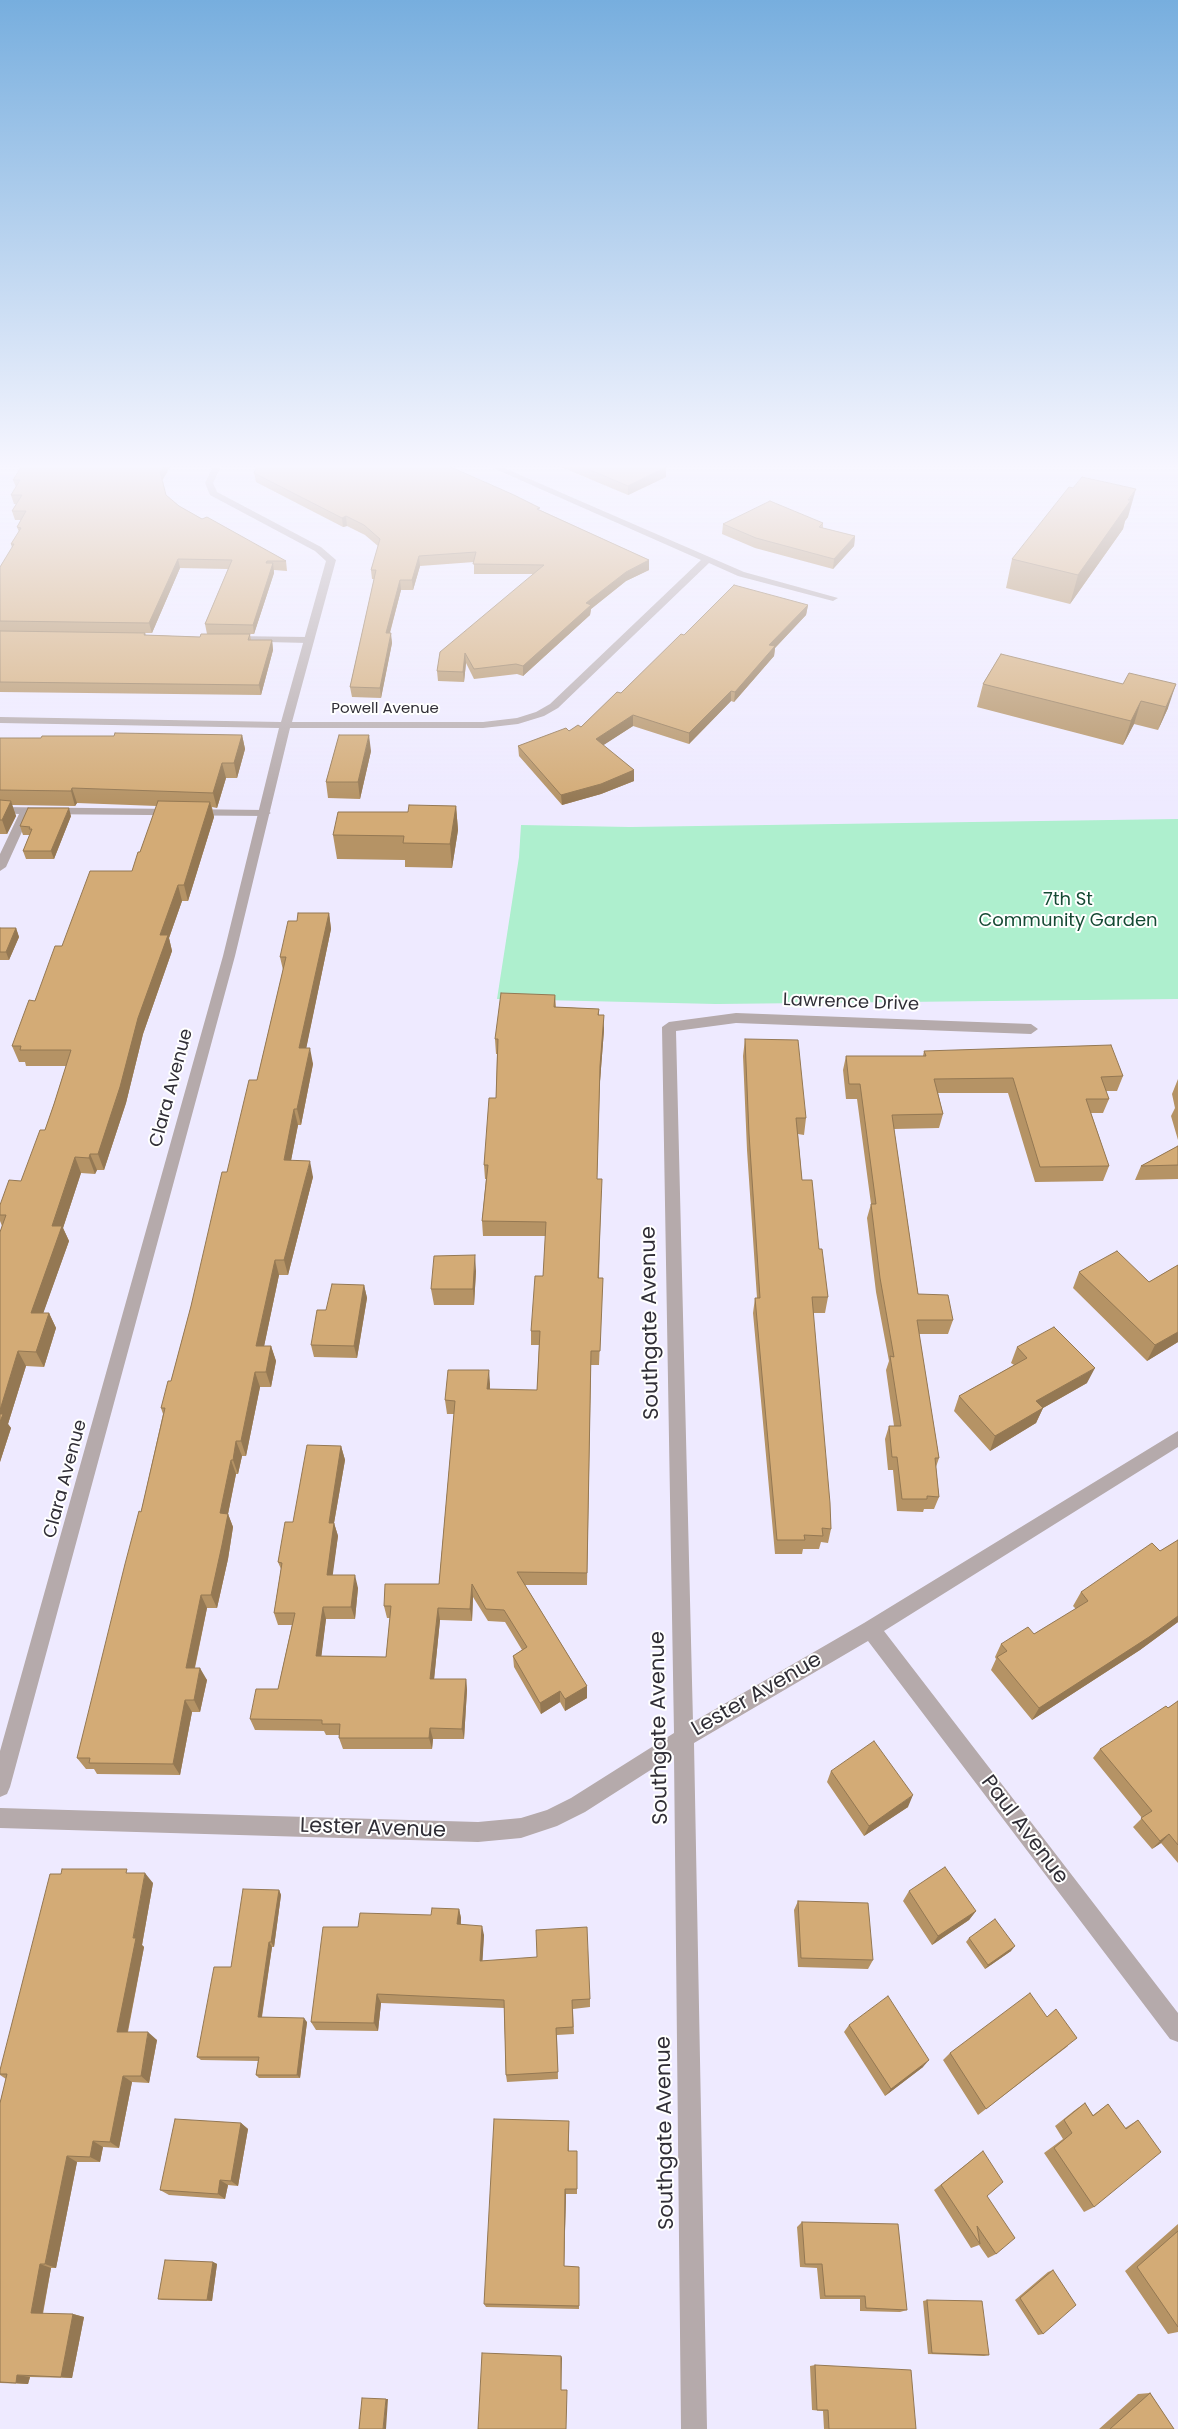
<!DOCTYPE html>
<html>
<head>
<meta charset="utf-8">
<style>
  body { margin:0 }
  canvas { display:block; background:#eeeaff }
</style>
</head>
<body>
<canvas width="1178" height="2429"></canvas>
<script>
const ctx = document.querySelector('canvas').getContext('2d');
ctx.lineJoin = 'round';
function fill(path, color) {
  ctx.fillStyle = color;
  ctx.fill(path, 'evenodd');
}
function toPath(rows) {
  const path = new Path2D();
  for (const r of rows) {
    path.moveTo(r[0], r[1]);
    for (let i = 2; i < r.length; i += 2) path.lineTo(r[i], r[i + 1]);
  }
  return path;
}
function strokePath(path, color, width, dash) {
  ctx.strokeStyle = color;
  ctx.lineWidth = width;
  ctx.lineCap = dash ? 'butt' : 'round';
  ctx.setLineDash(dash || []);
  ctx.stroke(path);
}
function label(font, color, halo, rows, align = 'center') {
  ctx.font = font + ' Poppins,sans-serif';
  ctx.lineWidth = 4;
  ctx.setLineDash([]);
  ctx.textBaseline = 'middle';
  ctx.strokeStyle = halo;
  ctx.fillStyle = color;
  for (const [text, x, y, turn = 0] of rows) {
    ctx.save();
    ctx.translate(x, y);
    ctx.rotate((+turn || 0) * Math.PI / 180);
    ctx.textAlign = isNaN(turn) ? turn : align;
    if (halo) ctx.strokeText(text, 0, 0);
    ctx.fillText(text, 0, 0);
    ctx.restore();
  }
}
fill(toPath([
  [1178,819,1178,999,716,1004,497,999,519,857,521,825,630,827]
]), '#aeefce');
fill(toPath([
  [230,636,308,637,313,640,308,643,226,641,225,639,230,636],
  [0,807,265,810,271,813,265,816,30,814,6,867,0,871,0,854,19,814,0,813,0,807]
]), '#b5aaab');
fill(toPath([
  [214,464,222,464,213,483,217,492,321,547,336,560,292,722,483,722,517,718,536,712,550,704,701,560,484,464,495,464,744,572,838,598,833,601,738,576,709,563,558,708,544,716,518,724,483,728,290,728,235,956,10,1787,7,1794,0,1797,0,1751,223,956,279,728,0,723,0,717,281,722,326,561,315,551,210,495,205,483,214,464],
  [736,1013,1031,1024,1038,1029,1031,1034,736,1023,676,1031,693,1722,864,1623,1178,1431,1178,1447,884,1631,1178,2013,1178,2042,1170,2039,868,1641,694,1743,707,2429,681,2429,674,1755,585,1812,557,1826,521,1838,478,1842,0,1828,0,1808,478,1822,521,1818,547,1810,571,1798,674,1733,662,1027,669,1022,736,1013]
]), '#b5aaab');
fill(toPath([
  [554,464,658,464,666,477,628,495],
  [254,473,540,510,649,560,649,570,626,581,591,609,590,615,523,676,517,674,474,679,466,663,464,682,438,681,437,671,533,574,474,574,474,562,420,566,413,590,401,590,390,633,392,643,381,698,352,697,350,687,374,579,372,579,371,570,378,546,365,535,347,526,343,527,256,482],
  [13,480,163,481,166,495,179,506,202,519,286,561,287,571,274,570,274,573,254,634,250,634,251,640,272,640,273,650,261,695,0,692,0,567,12,548,11,544,19,532,17,527,21,520,15,520,12,511,16,504,14,504,11,495,16,487],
  [180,568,228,569,205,624,207,634,200,637,146,635,145,633,152,633],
  [1128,517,1125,521,1123,529,1070,604,1006,588,1012,559],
  [823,523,823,528,855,536,854,546,833,569,755,548,722,534,723,524],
  [808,605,806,615,775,648,774,656,734,702,731,701,689,744,633,726,603,745,634,770,634,781,601,794,562,805,519,756,518,746,581,727,621,693,684,635],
  [1001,654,1168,708,1158,730,1134,724,1123,745,977,707,983,684],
  [242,735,245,749,237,778,226,778,217,808,212,807,214,817,188,901,182,901,169,938,172,951,143,1034,126,1103,104,1170,97,1170,95,1174,81,1173,63,1228,69,1241,43,1313,49,1313,56,1328,44,1367,26,1366,8,1424,11,1428,0,1462,0,1232,2,1226,0,1221,0,1205,21,1181,45,1130,54,1104,66,1066,26,1066,25,1062,19,1062,12,1046,62,946,132,871,140,852,157,806,77,803,75,806,12,805,16,816,7,834,0,834,0,738,41,738],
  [371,751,360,799,328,798,326,782],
  [456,806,458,830,452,868,405,867,405,860,337,859,333,835,408,812],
  [71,816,54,859,26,859,23,851,30,835,23,835,20,826],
  [329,913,331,929,306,1048,313,1064,301,1125,298,1125,291,1160,313,1177,288,1275,279,1275,264,1346,271,1346,276,1361,271,1387,260,1387,246,1456,242,1456,238,1474,236,1474,228,1514,233,1527,228,1559,217,1608,207,1608,195,1668,207,1680,200,1712,192,1712,180,1775,97,1774,94,1769,86,1769,77,1758,141,1512,163,1414,161,1408,171,1381,227,1172,257,1080,283,970,280,957,297,921],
  [0,928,16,928,19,937,9,960,0,960],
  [555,995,556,1007,599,1009,599,1015,604,1030,600,1081,597,1179,601,1194,599,1278,602,1292,599,1365,591,1365,587,1585,525,1585,587,1686,587,1698,565,1711,560,1702,541,1714,514,1667,513,1656,522,1650,505,1622,488,1621,473,1597,472,1621,440,1620,434,1679,466,1679,467,1690,464,1739,433,1739,432,1749,343,1749,339,1738,339,1735,326,1735,324,1731,255,1730,250,1719,278,1689,292,1625,278,1625,274,1613,281,1569,278,1562,293,1522,341,1446,345,1460,334,1523,338,1536,332,1575,358,1588,355,1619,326,1619,321,1656,386,1657,390,1618,387,1618,384,1606,439,1584,454,1414,447,1414,445,1400,490,1384,490,1390,537,1390,539,1345,531,1345,531,1331,543,1276,546,1236,483,1236,482,1221,486,1179,485,1179,484,1165,496,1098,497,1054,496,1054,495,1039],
  [745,1039,806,1118,804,1135,798,1134,802,1180,819,1249,828,1297,825,1313,813,1313,831,1529,828,1543,821,1542,819,1549,803,1549,802,1554,775,1554,753,1313,755,1298,757,1298,747,1150,743,1056],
  [924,1051,1123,1076,1117,1091,1106,1091,1109,1099,1103,1113,1091,1113,1109,1166,1103,1181,1035,1182,1008,1093,938,1093,943,1114,939,1128,894,1129,918,1294,953,1320,948,1334,919,1334,939,1458,936,1467,939,1497,934,1509,924,1509,923,1512,897,1511,893,1470,888,1470,885,1439,889,1426,894,1426,886,1370,889,1361,876,1292,867,1218,871,1204,857,1099,846,1099,843,1070,846,1056,923,1056],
  [1178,1079,1178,1140,1171,1116,1175,1108,1172,1094],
  [1178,1146,1178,1179,1135,1180,1141,1166],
  [1178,1265,1178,1342,1147,1361,1073,1288,1079,1272,1149,1282],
  [476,1271,474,1305,434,1305,431,1289],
  [364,1285,367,1298,357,1358,314,1357,311,1345,326,1310],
  [1017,1347,1087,1383,1043,1408,1036,1423,990,1451,954,1411,959,1396,1014,1365,1011,1363],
  [1178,1540,1178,1622,1140,1650,1032,1720,991,1670,996,1659,995,1657,1001,1644,1034,1634,1076,1609,1073,1606,1081,1592,1160,1551],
  [1178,1701,1178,1863,1161,1843,1152,1849,1133,1827,1142,1818,1093,1758,1100,1749,1168,1708],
  [831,1771,908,1807,864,1836,827,1782],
  [130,1873,153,1883,142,1945,144,1947,128,2032,157,2040,149,2083,132,2082,119,2148,103,2147,100,2162,77,2162,56,2268,51,2268,43,2314,73,2314,84,2317,72,2378,30,2377,28,2384,0,2383,0,2103,6,2079,0,2075,0,2070],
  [279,1890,281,1895,274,1947,272,1947,262,2017,307,2022,300,2078,259,2078,256,2075,258,2061,201,2060,197,2057,231,1967],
  [909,1891,976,1911,969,1920,932,1945,903,1901],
  [798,1901,873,1960,868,1969,798,1967,794,1910],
  [459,1909,461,1918,461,1924,484,1935,482,1961,590,1999,590,2007,573,2009,574,2034,557,2035,558,2079,507,2082,506,2075,504,2008,381,2003,378,2031,316,2030,311,2022,358,1927,431,1915],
  [969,1938,1011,1951,985,1969,966,1942],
  [849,2025,923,2067,885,2096,844,2032],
  [1068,2046,978,2115,943,2060,950,2053],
  [1085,2103,1093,2115,1108,2104,1125,2128,1138,2120,1094,2207,1084,2212,1044,2153,1063,2139,1055,2126,1075,2110],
  [569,2121,569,2151,577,2151,577,2194,566,2194,564,2266,579,2267,579,2309,486,2307,484,2304],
  [241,2123,248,2129,238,2186,228,2185,225,2199,169,2195,160,2190],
  [983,2151,987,2196,996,2254,988,2258,979,2245,971,2248,934,2190],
  [802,2222,907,2310,900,2312,860,2311,860,2299,820,2299,817,2268,800,2267,797,2227],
  [1178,2224,1178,2332,1168,2334,1125,2271],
  [213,2262,217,2264,212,2301,162,2300,158,2299],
  [1053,2270,1043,2334,1038,2335,1015,2300,1048,2272],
  [927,2300,989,2355,984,2356,928,2354,923,2301],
  [815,2365,916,2429,824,2429,823,2411,812,2410,810,2366],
  [1150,2393,1174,2429,1099,2429,1138,2394]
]), '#b59365');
fill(toPath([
  [165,464,172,464,162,481,160,472],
  [666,467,666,477,628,495,628,486],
  [1136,489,1128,517,1125,521,1123,529,1070,604,1078,575],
  [346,516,347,526,343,527,342,518],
  [855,536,854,546,833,569,834,559],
  [419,556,420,566,413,590,412,580],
  [178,559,180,568,152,633,149,623],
  [649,560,649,570,626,581,591,609,590,615,523,676,523,666,586,603,626,572],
  [273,563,274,573,254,634,253,625],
  [400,580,401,590,387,643,386,633],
  [808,605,806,615,775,648,774,656,734,702,735,692,769,645],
  [391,633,392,643,381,698,380,688],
  [272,640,273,650,261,695,259,685],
  [465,653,466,663,464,682,463,672],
  [1176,684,1168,708,1158,730,1166,707],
  [731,691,731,701,689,744,689,733],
  [1141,701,1134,724,1123,745,1131,721],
  [633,715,633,726,596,750,596,739],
  [242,735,245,749,237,778,234,763],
  [369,735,371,751,360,799,358,782],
  [222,763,226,778,217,808,213,793],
  [634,770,634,781,601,794,562,805,561,795],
  [72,788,77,803,75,806,71,791],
  [11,801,16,816,7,834,2,820],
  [210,802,214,817,188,901,184,885],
  [456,806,458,830,452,868,450,844],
  [69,808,71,816,54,859,51,851],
  [178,885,182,901,169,938,172,951,143,1034,126,1103,104,1170,98,1154,160,935],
  [329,913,331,929,303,1064,299,1048],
  [16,928,19,937,9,960,6,952],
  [604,1015,604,1030,600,1081,600,1066],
  [310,1048,313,1064,301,1125,297,1109],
  [294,1109,298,1125,288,1176,284,1160],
  [90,1154,97,1170,95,1174,89,1158],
  [75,1157,81,1173,63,1228,69,1241,38,1328,31,1313,52,1226],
  [310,1161,313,1177,288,1275,284,1260],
  [475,1255,476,1271,474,1305,473,1289],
  [275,1260,279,1275,261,1361,256,1346],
  [364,1285,367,1298,357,1358,354,1346],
  [49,1313,56,1328,44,1367,36,1352],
  [1178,1332,1178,1342,1147,1361,1155,1345],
  [271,1346,276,1361,271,1387,266,1372],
  [18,1351,26,1366,8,1424,11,1428,0,1462,0,1410],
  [1095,1368,1087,1383,1029,1416,1036,1401],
  [489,1370,490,1384,489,1403,487,1389],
  [255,1372,260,1387,246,1456,241,1441],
  [1043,1408,1036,1423,990,1451,995,1436],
  [236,1441,242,1456,238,1474,233,1460],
  [341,1446,345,1460,334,1523,338,1536,331,1588,327,1575,329,1523],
  [231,1460,236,1474,228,1514,233,1527,228,1559,217,1608,211,1595,220,1513],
  [355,1575,358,1588,355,1619,351,1607],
  [472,1584,473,1597,472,1621,470,1609],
  [201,1595,207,1608,192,1680,186,1668],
  [323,1607,326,1619,320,1668,316,1656],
  [438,1608,440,1620,433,1690,430,1679],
  [1178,1616,1178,1622,1140,1650,1032,1720,1039,1708],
  [200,1668,207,1680,200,1712,194,1700],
  [466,1679,467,1690,464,1739,462,1729],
  [587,1686,587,1698,565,1711,565,1699],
  [560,1691,560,1702,541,1714,540,1703],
  [185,1700,192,1712,180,1775,173,1764],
  [430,1728,433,1739,432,1749,429,1738],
  [913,1795,908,1807,864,1836,869,1826],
  [1169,1834,1161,1843,1152,1849,1160,1841],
  [145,1873,153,1883,142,1945,144,1947,126,2039,117,2032],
  [279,1890,281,1895,274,1947,271,1942],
  [459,1909,461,1918,460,1934,457,1924],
  [976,1911,969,1920,932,1945,938,1936],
  [482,1926,484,1935,482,1970,480,1961],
  [269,1942,272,1947,261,2021,258,2017],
  [1015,1946,1011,1951,985,1969,988,1965],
  [377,1994,381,2003,378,2031,374,2023],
  [304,2018,307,2022,300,2078,297,2075],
  [148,2032,157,2040,149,2083,141,2076],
  [929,2060,923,2067,885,2096,891,2089],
  [123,2076,132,2082,119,2148,110,2142],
  [241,2123,248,2129,238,2186,231,2181],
  [93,2141,103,2147,100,2162,90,2157],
  [67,2156,77,2162,56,2268,45,2264],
  [220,2180,228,2185,225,2199,218,2194],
  [565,2189,566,2194,564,2270,564,2266],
  [213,2262,217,2264,212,2301,207,2300],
  [40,2264,51,2268,42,2316,31,2313],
  [73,2314,84,2317,72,2378,61,2377],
  [561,2356,562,2358,561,2391],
  [17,2375,30,2377,28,2384,16,2383],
  [386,2399,388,2399,386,2429,383,2429]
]), '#947853');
const building = toPath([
  [23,464,165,464,160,472,166,495,179,506,202,519,207,517,286,561,267,561,266,563,273,563,253,625,205,624,232,560,178,559,149,623,0,621,0,567,14,544,11,544,21,528,17,527,26,511,12,511,22,495,11,495,20,480,13,480,23,464],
  [258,464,444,464,514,495,540,508,537,509,649,560,626,572,586,603,591,605,523,666,516,664,474,669,465,653,463,672,437,671,440,652,544,565,473,564,476,552,419,556,412,580,400,580,386,633,391,633,380,688,350,687,376,570,371,570,380,539,364,525,346,516,342,518,254,473,258,464],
  [576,464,658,464,666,467,628,486,576,464],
  [1082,477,1136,489,1128,500,1131,500,1078,575,1012,559,1069,487,1073,488,1082,477],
  [770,501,823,523,819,527,855,536,834,559,756,538,723,524,770,501],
  [734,585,808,605,769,645,775,646,735,692,731,691,689,733,633,715,596,739,634,770,601,784,561,795,518,746,566,728,569,731,578,725,581,727,617,692,621,693,681,634,684,635,734,585],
  [0,631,145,633,144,635,200,637,201,634,250,634,248,640,272,640,259,685,0,682,0,631],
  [1001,654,1123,684,1129,673,1176,684,1166,707,1141,701,1131,721,983,684,1001,654],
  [115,733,242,735,234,763,222,763,213,793,72,788,71,791,0,790,0,738,41,738,42,736,114,736,115,733],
  [339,735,369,735,358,782,326,782,339,735],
  [0,800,11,801,2,820,0,820,0,800],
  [158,801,210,802,184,885,178,885,160,935,168,935,138,1018,120,1087,98,1154,90,1154,89,1158,75,1157,52,1226,62,1226,31,1313,49,1313,36,1352,18,1351,0,1410,0,1232,6,1215,0,1215,0,1205,9,1180,21,1181,40,1130,45,1130,54,1104,71,1050,20,1050,21,1046,12,1046,29,1000,35,1001,55,946,62,946,90,871,132,871,138,852,140,852,158,801],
  [409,805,456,806,450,844,403,843,404,836,333,835,338,812,408,812,409,805],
  [28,808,69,808,51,851,23,851,32,829,29,829,30,827,20,826,28,808],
  [298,913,329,913,299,1048,310,1048,297,1109,294,1109,284,1160,310,1161,284,1260,275,1260,256,1346,271,1346,266,1372,255,1372,241,1441,236,1441,233,1460,231,1460,220,1513,228,1514,222,1545,211,1595,201,1595,186,1668,200,1668,194,1700,185,1700,173,1764,89,1763,90,1758,77,1758,125,1564,139,1511,141,1512,165,1408,161,1408,168,1381,171,1381,191,1306,222,1172,227,1172,249,1080,257,1080,286,957,280,957,288,921,297,921,298,913],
  [0,928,16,928,6,952,0,952,0,928],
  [501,993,555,995,554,1007,599,1009,598,1015,604,1015,600,1066,597,1179,602,1179,598,1278,603,1278,600,1351,591,1351,587,1573,517,1572,587,1686,565,1699,560,1691,540,1703,513,1656,527,1647,504,1610,486,1609,472,1584,470,1609,438,1608,430,1679,466,1679,462,1729,430,1728,429,1738,339,1738,340,1724,322,1724,322,1720,250,1719,256,1689,278,1689,295,1613,274,1613,282,1563,278,1562,285,1522,293,1522,307,1445,341,1446,329,1523,334,1523,327,1575,355,1575,351,1607,323,1607,316,1656,386,1657,391,1606,384,1606,385,1584,439,1584,455,1401,445,1400,448,1370,489,1370,487,1389,537,1390,540,1331,531,1331,535,1276,543,1276,546,1222,482,1221,488,1165,484,1165,489,1098,496,1098,498,1039,495,1039,501,993],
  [745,1039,798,1040,806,1118,796,1118,802,1180,812,1180,819,1249,822,1249,828,1297,812,1297,830,1503,831,1529,822,1528,823,1536,804,1535,805,1540,777,1540,755,1298,760,1298,749,1134,745,1039],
  [1111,1045,1123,1076,1101,1077,1109,1099,1086,1099,1109,1166,1040,1167,1013,1078,934,1079,943,1114,892,1115,918,1294,948,1295,953,1320,917,1320,939,1458,935,1458,939,1497,927,1496,927,1499,902,1499,897,1457,892,1457,889,1426,901,1426,890,1356,894,1357,880,1278,871,1204,876,1204,860,1084,849,1084,846,1056,926,1056,924,1051,1111,1045],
  [1178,1146,1178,1165,1141,1166,1178,1146],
  [1117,1251,1149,1282,1178,1265,1178,1332,1155,1345,1079,1272,1117,1251],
  [475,1255,473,1289,431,1289,434,1256,475,1255],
  [332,1284,364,1285,354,1346,311,1345,317,1310,326,1310,332,1284],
  [1054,1327,1095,1368,1036,1401,1043,1408,995,1436,959,1396,1027,1358,1017,1347,1054,1327],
  [0,1414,3,1414,0,1422,0,1414],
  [1178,1540,1178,1616,1149,1637,1039,1708,997,1657,1007,1651,1001,1644,1028,1627,1034,1634,1088,1601,1081,1592,1152,1543,1160,1551,1178,1540],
  [1178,1701,1178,1845,1169,1834,1160,1841,1141,1818,1152,1811,1100,1749,1166,1706,1168,1708,1178,1701],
  [874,1741,913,1795,869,1826,831,1771,874,1741],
  [945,1867,976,1911,938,1936,909,1891,945,1867],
  [62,1869,127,1869,126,1873,145,1873,133,1938,136,1938,117,2032,148,2032,141,2076,123,2076,110,2142,93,2141,90,2157,67,2156,45,2264,40,2264,31,2313,73,2314,61,2377,17,2375,16,2383,0,2382,0,2103,7,2074,0,2074,0,2070,50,1874,61,1874,62,1869],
  [243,1889,279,1890,271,1942,269,1942,258,2017,304,2018,297,2075,256,2075,259,2057,197,2057,214,1967,231,1967,243,1889],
  [798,1901,868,1903,873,1960,801,1958,798,1901],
  [432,1908,459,1909,457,1924,482,1926,480,1961,537,1957,536,1930,587,1927,590,1999,572,2000,573,2027,556,2028,558,2072,506,2075,504,2000,377,1994,374,2023,311,2022,323,1927,358,1927,360,1913,431,1915,432,1908],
  [995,1919,1015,1946,988,1965,969,1938,995,1919],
  [1030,1993,1047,2017,1056,2009,1077,2038,986,2109,950,2053,1030,1993],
  [888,1996,929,2060,891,2089,849,2025,888,1996],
  [1085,2103,1093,2116,1108,2104,1126,2129,1138,2120,1161,2152,1094,2207,1054,2148,1072,2133,1064,2120,1085,2103],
  [175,2119,241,2123,231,2181,220,2180,218,2194,160,2190,175,2119],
  [494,2119,569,2121,568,2151,577,2151,577,2189,565,2189,564,2266,579,2267,579,2306,484,2304,494,2119],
  [983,2151,1003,2182,987,2196,1015,2238,996,2254,977,2226,980,2244,941,2185,983,2151],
  [802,2222,898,2224,907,2310,866,2308,865,2296,825,2296,822,2264,805,2264,802,2222],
  [1178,2231,1178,2327,1137,2267,1178,2231],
  [165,2260,213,2262,207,2300,158,2299,165,2260],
  [1053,2270,1076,2305,1043,2334,1020,2298,1053,2270],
  [927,2300,982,2301,989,2355,932,2353,927,2300],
  [482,2353,561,2356,561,2390,567,2390,566,2429,478,2429,482,2353],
  [815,2365,911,2370,916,2429,829,2429,828,2410,817,2410,815,2365],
  [1150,2393,1174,2429,1110,2429,1150,2393],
  [362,2398,386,2399,383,2429,359,2429,362,2398]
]);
fill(building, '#d3ab76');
strokePath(building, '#947853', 1);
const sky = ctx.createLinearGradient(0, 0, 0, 804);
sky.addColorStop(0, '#77aede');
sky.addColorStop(0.58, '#f7f6ff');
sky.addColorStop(1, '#f7f6ff00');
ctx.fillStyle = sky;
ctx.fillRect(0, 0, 1178, 804);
label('15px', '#302e36', '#fff', [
  ["Powell Avenue",385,709]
]);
label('18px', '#154a34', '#fff', [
  ["7th St",1068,900],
  ["Community Garden",1068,921]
]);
label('18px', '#302e36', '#fff', [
  ["Lawrence Drive",851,1003,2],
  ["Clara Avenue",172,1088,-75],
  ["Clara Avenue",66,1479,-75]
]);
label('21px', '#302e36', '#fff', [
  ["Southgate Avenue",651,1323,-91],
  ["Lester Avenue",757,1695,-30],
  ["Southgate Avenue",660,1728,-91],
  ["Lester Avenue",373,1829,2],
  ["Paul Avenue",1024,1830,53],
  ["Southgate Avenue",666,2133,-91]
]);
</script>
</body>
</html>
